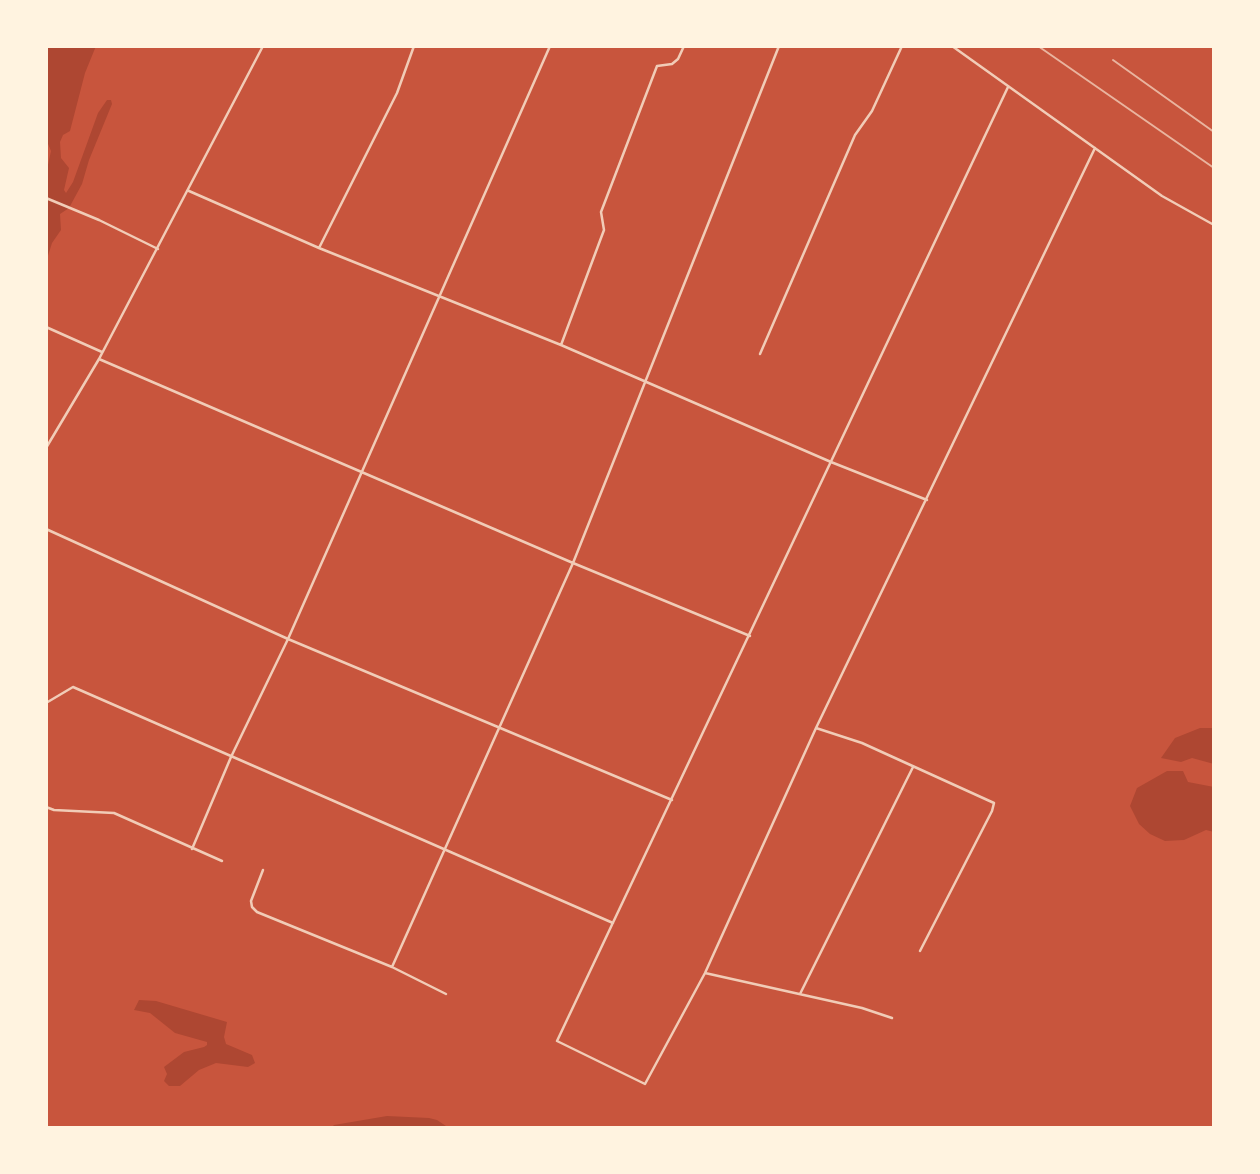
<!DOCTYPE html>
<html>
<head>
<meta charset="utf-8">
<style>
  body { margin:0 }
  #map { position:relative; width:1260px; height:1174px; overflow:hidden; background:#c8553d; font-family:"Roboto Condensed",sans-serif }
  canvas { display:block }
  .frame { position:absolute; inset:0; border:48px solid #fff3e0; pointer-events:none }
</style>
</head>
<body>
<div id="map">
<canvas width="1260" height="1174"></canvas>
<div class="frame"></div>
</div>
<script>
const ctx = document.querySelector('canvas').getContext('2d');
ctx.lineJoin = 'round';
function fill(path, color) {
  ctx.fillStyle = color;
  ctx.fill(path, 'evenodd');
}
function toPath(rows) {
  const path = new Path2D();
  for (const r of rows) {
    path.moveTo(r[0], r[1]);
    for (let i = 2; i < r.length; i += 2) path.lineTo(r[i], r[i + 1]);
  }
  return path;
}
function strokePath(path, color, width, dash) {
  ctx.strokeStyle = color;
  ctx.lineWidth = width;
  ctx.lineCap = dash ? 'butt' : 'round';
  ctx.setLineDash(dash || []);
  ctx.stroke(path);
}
fill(toPath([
  [46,46,96,46,85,73,70,131,63,135,60,142,61,158,69,168,64,190,66,193,73,182,98,113,107,100,111,100,112,104,89,160,82,184,69,208,60,214,61,230,52,243,46,262,46,174,51,151,46,139],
  [1200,728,1214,728,1214,764,1192,758,1181,762,1161,758,1175,738],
  [1167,771,1183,771,1188,782,1214,787,1214,832,1206,830,1184,840,1165,841,1150,834,1139,824,1130,806,1137,788],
  [139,1000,156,1001,227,1022,224,1037,226,1044,252,1055,255,1063,248,1067,216,1063,199,1070,180,1086,169,1086,164,1081,167,1074,164,1067,184,1052,204,1047,207,1045,207,1042,175,1033,150,1013,134,1010],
  [387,1116,429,1118,437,1120,449,1128,331,1128,334,1125]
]), '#ae4732');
strokePath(toPath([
  [952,46,1162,196,1214,225],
  [1008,87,557,1041,645,1084,705,973,816,728,1095,148],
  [189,191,319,248,561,345,831,462,927,500],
  [46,198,99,220,158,249],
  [319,248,397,93,414,46],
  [46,327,102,352],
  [561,345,604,230,601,212,657,66,672,64,678,59,684,46],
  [760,354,855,135,872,111,902,46],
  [99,359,573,563,750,636],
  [46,448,99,359,263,46],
  [46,529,288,639,672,800],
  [46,703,73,687,613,923],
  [816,728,862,743,994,803,992,811,920,951],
  [46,807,54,810,114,813,222,861],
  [192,849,231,757,288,639,550,46],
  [263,870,251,901,252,907,257,912,392,967,446,994],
  [392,967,573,563,779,46],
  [705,973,862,1008,892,1018],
  [800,994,913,767]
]), '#f1ccb7', 2.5);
strokePath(toPath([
  [1038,46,1214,168],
  [1113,60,1214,132]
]), '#e9b49f', 2);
</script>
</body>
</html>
